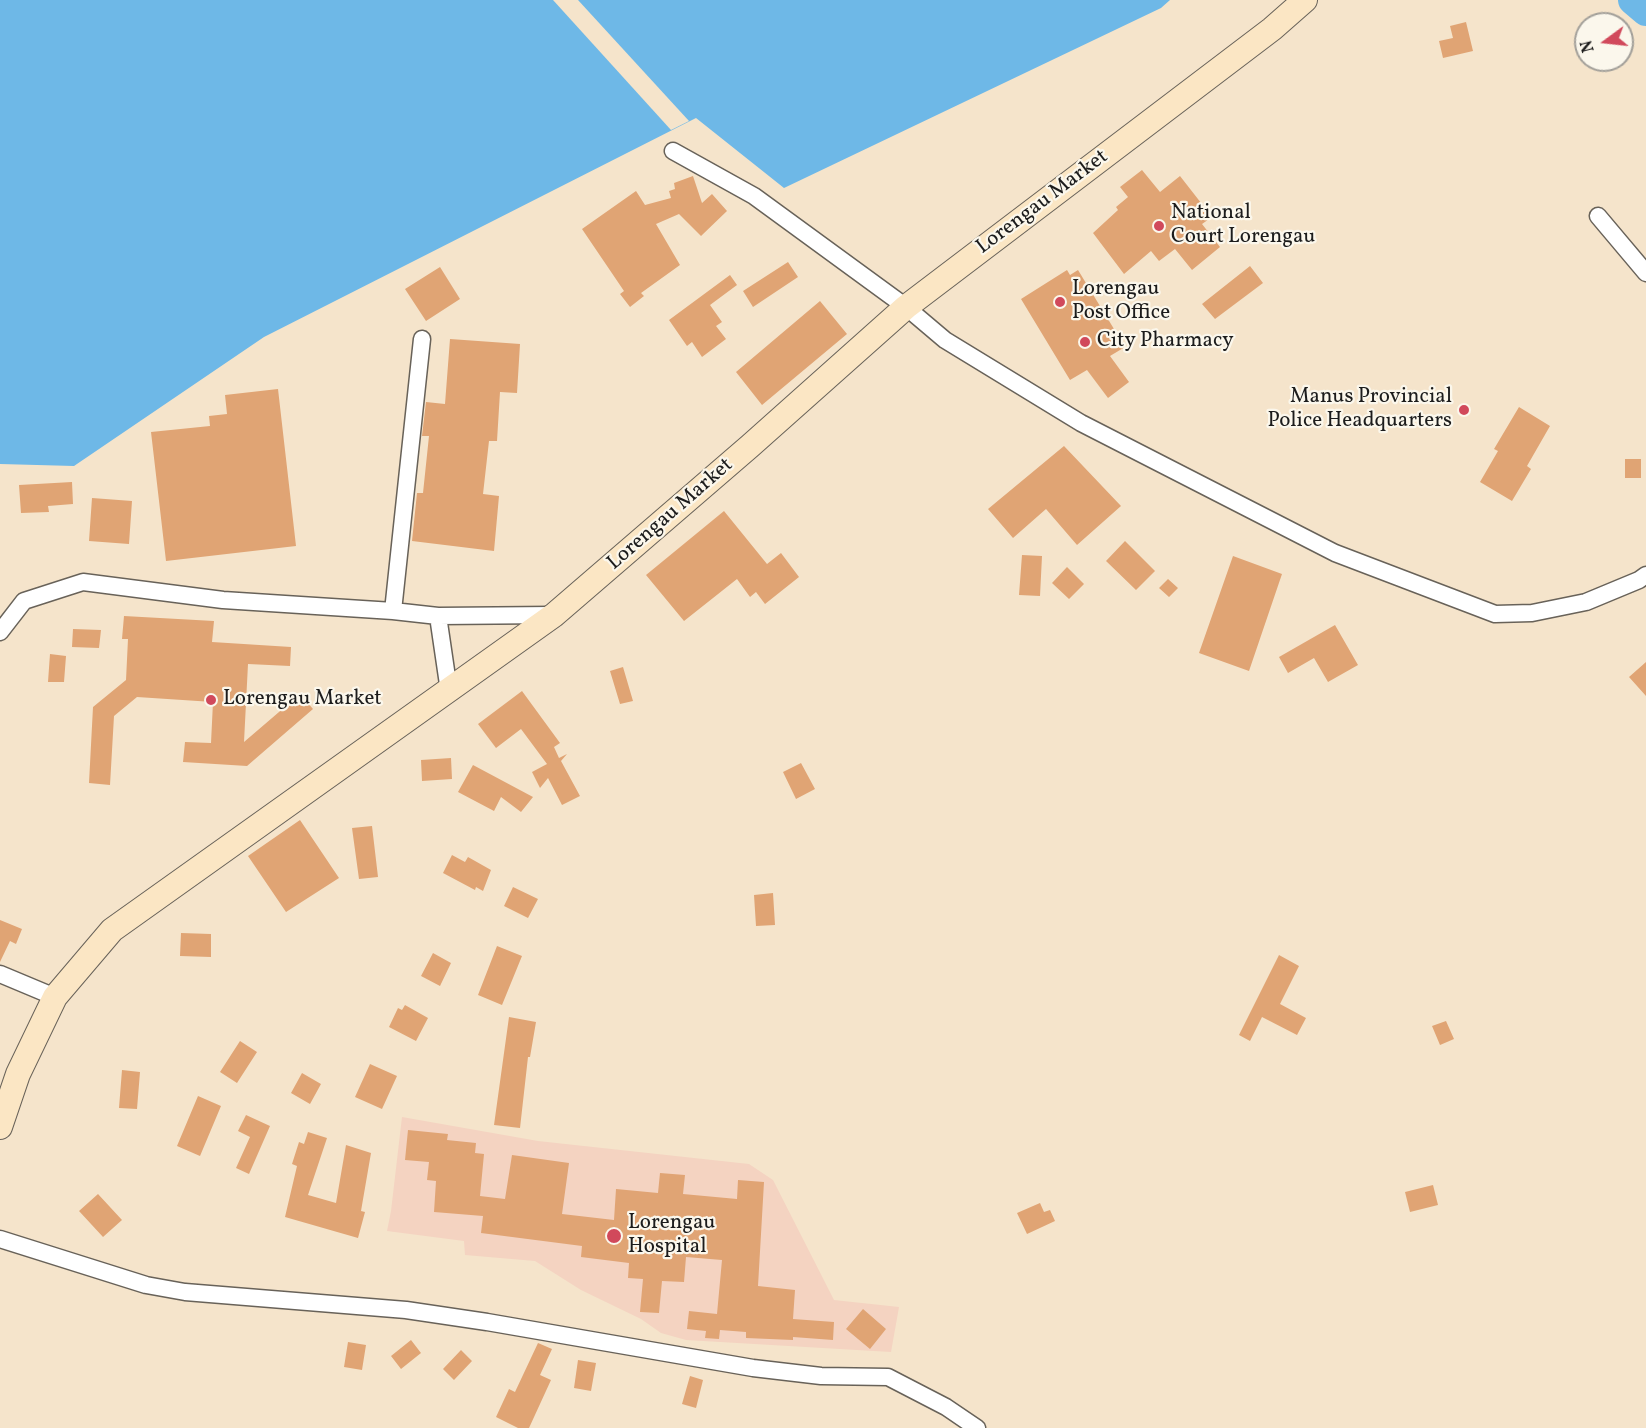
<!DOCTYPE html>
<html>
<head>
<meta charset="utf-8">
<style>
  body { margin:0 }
  #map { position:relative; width:1646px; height:1428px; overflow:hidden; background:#f5e4cb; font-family:Vollkorn,serif }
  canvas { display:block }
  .north { position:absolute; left:1574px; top:12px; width:60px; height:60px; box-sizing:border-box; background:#fbf7ec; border:2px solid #a29f99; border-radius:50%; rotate:255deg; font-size:16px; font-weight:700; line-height:24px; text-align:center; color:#1c1c1c }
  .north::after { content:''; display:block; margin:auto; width:21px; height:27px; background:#d1495b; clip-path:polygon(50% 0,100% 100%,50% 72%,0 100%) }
</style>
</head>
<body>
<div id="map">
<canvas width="1646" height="1428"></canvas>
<div class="north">N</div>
</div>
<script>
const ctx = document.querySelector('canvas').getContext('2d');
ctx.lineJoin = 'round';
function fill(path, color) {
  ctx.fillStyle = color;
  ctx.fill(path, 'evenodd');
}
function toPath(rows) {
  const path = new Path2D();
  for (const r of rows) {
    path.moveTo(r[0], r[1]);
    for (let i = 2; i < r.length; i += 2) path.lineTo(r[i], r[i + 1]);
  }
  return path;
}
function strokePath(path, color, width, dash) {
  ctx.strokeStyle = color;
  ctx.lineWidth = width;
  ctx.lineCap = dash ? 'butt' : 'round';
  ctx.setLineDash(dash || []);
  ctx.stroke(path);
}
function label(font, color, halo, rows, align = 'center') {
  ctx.font = font + ' Vollkorn,serif';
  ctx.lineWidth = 4.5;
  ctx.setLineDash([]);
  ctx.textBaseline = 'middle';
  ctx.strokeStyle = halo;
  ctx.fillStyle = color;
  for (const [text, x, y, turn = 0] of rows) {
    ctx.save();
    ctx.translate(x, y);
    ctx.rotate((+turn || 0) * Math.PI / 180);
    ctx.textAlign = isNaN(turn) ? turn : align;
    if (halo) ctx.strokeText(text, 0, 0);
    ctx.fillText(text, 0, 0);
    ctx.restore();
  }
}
fill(toPath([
  [402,1117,538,1141,749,1164,773,1180,834,1300,899,1307,891,1352,686,1340,661,1333,641,1319,581,1290,535,1261,465,1255,464,1241,387,1231,391,1211]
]), '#f4d3c1');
fill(toPath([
  [0,0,1170,0,1161,8,784,188,696,118,264,337,74,466,0,464]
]), '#6eb8e7');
fill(toPath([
  [553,0,578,0,689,121,671,130]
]), '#f5e4cb');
strokePath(toPath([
  [1633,0,1646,11]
]), '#6eb8e7', 30);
fill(toPath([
  [1466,22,1473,51,1443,58,1439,41,1453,38,1450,26],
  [1142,170,1160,192,1180,176,1212,217,1202,224,1220,247,1192,270,1175,249,1159,261,1151,251,1124,274,1093,233,1118,210,1116,207,1128,197,1120,187],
  [693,176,702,203,712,194,727,211,701,236,679,214,656,224,680,265,641,293,644,296,630,307,620,294,624,291,582,229,636,191,645,205,671,198,669,191,675,189,674,183],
  [788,262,798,277,753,307,743,291],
  [1250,266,1263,283,1215,319,1202,304],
  [440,267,460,299,426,321,405,289],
  [1067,270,1070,275,1078,270,1125,347,1110,356,1129,382,1108,398,1087,370,1070,380,1021,299],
  [730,275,737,285,710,305,722,322,716,326,726,339,702,357,692,342,687,346,669,320],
  [820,301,847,334,762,405,736,372],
  [450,339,520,344,517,393,500,392,497,441,489,441,483,494,499,496,494,551,412,541,417,493,423,493,429,436,422,436,426,402,445,404],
  [278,389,296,546,166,561,151,432,210,426,209,416,227,414,225,395],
  [1519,407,1550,426,1527,466,1531,469,1512,501,1480,482,1498,451,1494,449],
  [1064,446,1121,506,1077,545,1046,509,1013,538,988,509],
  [1625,459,1641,459,1641,478,1625,478],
  [72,482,73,504,48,506,49,512,21,513,19,485],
  [92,498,132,501,129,544,89,541],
  [724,511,767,564,781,553,799,577,765,604,756,592,750,597,737,579,684,621,646,575],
  [1125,541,1155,571,1136,590,1106,561],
  [1022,555,1042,556,1040,596,1019,595],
  [1233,556,1282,574,1249,671,1199,653],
  [1067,567,1084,584,1069,599,1052,583],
  [1168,579,1178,588,1169,597,1159,588],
  [124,616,214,621,212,642,291,647,290,666,248,664,244,742,300,694,313,709,247,766,183,762,185,742,211,743,213,702,137,697,114,716,110,785,89,783,93,707,126,680,128,639,122,639],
  [1335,625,1358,665,1328,682,1314,658,1288,673,1279,657],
  [73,629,101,630,99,648,72,647],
  [50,654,66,656,64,682,48,682],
  [1646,662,1646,696,1629,677],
  [623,667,633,701,620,704,610,671],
  [522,691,560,743,554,747,559,758,567,754,561,761,580,796,562,805,548,778,540,788,532,772,547,764,521,729,496,748,478,724],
  [451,758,452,779,422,781,421,760],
  [801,763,815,789,796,799,783,772],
  [473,765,533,797,521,812,501,797,494,811,458,792],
  [300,820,339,878,286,912,248,856],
  [372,826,378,877,359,879,352,828],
  [452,855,465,862,468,857,491,870,483,891,476,887,475,890,443,873],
  [513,887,538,899,528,918,504,906],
  [773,893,775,925,756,926,754,895],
  [0,920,22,929,16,944,10,941,0,962],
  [181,933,211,934,211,957,180,956],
  [497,946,522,956,502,1005,478,995],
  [433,953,451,963,440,986,421,976],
  [1279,955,1299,966,1280,1004,1306,1018,1297,1035,1262,1017,1250,1041,1239,1035],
  [405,1005,428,1018,416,1041,389,1027,398,1008,402,1010],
  [509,1017,536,1022,530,1057,528,1057,520,1128,494,1125],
  [1446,1021,1454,1039,1440,1045,1432,1026],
  [240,1041,257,1052,237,1083,220,1072],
  [370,1064,397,1076,382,1109,355,1097],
  [122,1070,140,1072,137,1109,119,1108],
  [302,1073,321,1084,310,1104,291,1093],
  [198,1096,221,1106,200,1156,177,1146],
  [246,1115,270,1126,249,1174,236,1168,250,1137,238,1131],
  [408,1130,448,1134,447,1140,476,1143,475,1153,484,1154,480,1196,505,1199,512,1155,569,1163,562,1214,614,1220,616,1189,658,1193,660,1173,685,1175,683,1194,737,1199,738,1180,764,1182,758,1286,795,1290,793,1319,834,1322,833,1340,793,1337,793,1340,746,1338,746,1332,720,1330,719,1339,705,1338,706,1331,687,1329,689,1311,717,1314,722,1260,686,1257,684,1282,662,1281,659,1313,640,1312,643,1279,628,1278,629,1263,581,1257,582,1246,481,1233,483,1216,434,1212,436,1181,427,1180,429,1162,405,1160],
  [308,1132,327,1138,308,1195,336,1203,346,1145,371,1153,361,1211,365,1212,358,1238,285,1217,297,1166,292,1164,299,1142,304,1144],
  [1433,1185,1438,1205,1410,1212,1405,1192],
  [98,1194,122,1220,103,1237,79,1211],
  [1040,1203,1044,1212,1050,1210,1055,1221,1027,1234,1017,1213],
  [863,1309,886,1329,870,1349,846,1329],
  [411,1340,421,1353,401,1369,391,1356],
  [348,1342,366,1345,362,1370,344,1367],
  [538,1343,552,1349,540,1375,551,1380,529,1428,518,1428,496,1417,509,1389,515,1392],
  [461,1350,472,1361,454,1380,443,1369],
  [578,1360,596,1363,591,1391,574,1388],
  [690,1376,703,1380,696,1408,682,1404]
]), '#e0a474');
const street = toPath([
  [673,151,754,196,906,307,945,340,1081,423,1335,553,1495,614,1532,613,1586,602,1639,580,1646,575],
  [1598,216,1646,273],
  [393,611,422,339],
  [438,616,449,691],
  [0,632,24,601,83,582,223,600,393,611,438,616,554,615],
  [0,974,55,997],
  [0,1239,146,1285,185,1292,406,1310,487,1322,753,1368,821,1376,888,1377,946,1407,977,1428]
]);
const secondary = toPath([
  [0,1127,18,1074,55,997,112,930,554,615,750,446,906,307,1272,29,1305,0]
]);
strokePath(street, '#686259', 19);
strokePath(secondary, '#686259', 26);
strokePath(street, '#fff', 16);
strokePath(secondary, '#fbe6c4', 24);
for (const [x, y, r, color] of [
  [1159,226,6,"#d1495b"],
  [1060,302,6,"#d1495b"],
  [1085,342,6,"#d1495b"],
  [1464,410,6,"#d1495b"],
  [211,700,6,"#d1495b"],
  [614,1236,8,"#d1495b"]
]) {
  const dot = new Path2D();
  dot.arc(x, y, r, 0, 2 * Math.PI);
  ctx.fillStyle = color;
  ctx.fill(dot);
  strokePath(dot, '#fbf7ec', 2);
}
label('21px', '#1c1c1c', '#fbf7ec', [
  ["Lorengau Market",1043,203,-37],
  ["Lorengau Market",671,515,-41]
]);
label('21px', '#1c1c1c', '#fbf7ec', [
  ["National",1171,214],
  ["Court Lorengau",1171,238],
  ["Lorengau",1072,290],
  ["Post Office",1072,314],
  ["City Pharmacy",1097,342],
  ["Manus Provincial",1452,398,"right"],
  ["Police Headquarters",1452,422,"right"],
  ["Lorengau Market",223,700],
  ["Lorengau",628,1224],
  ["Hospital",628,1248]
], 'left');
</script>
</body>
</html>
